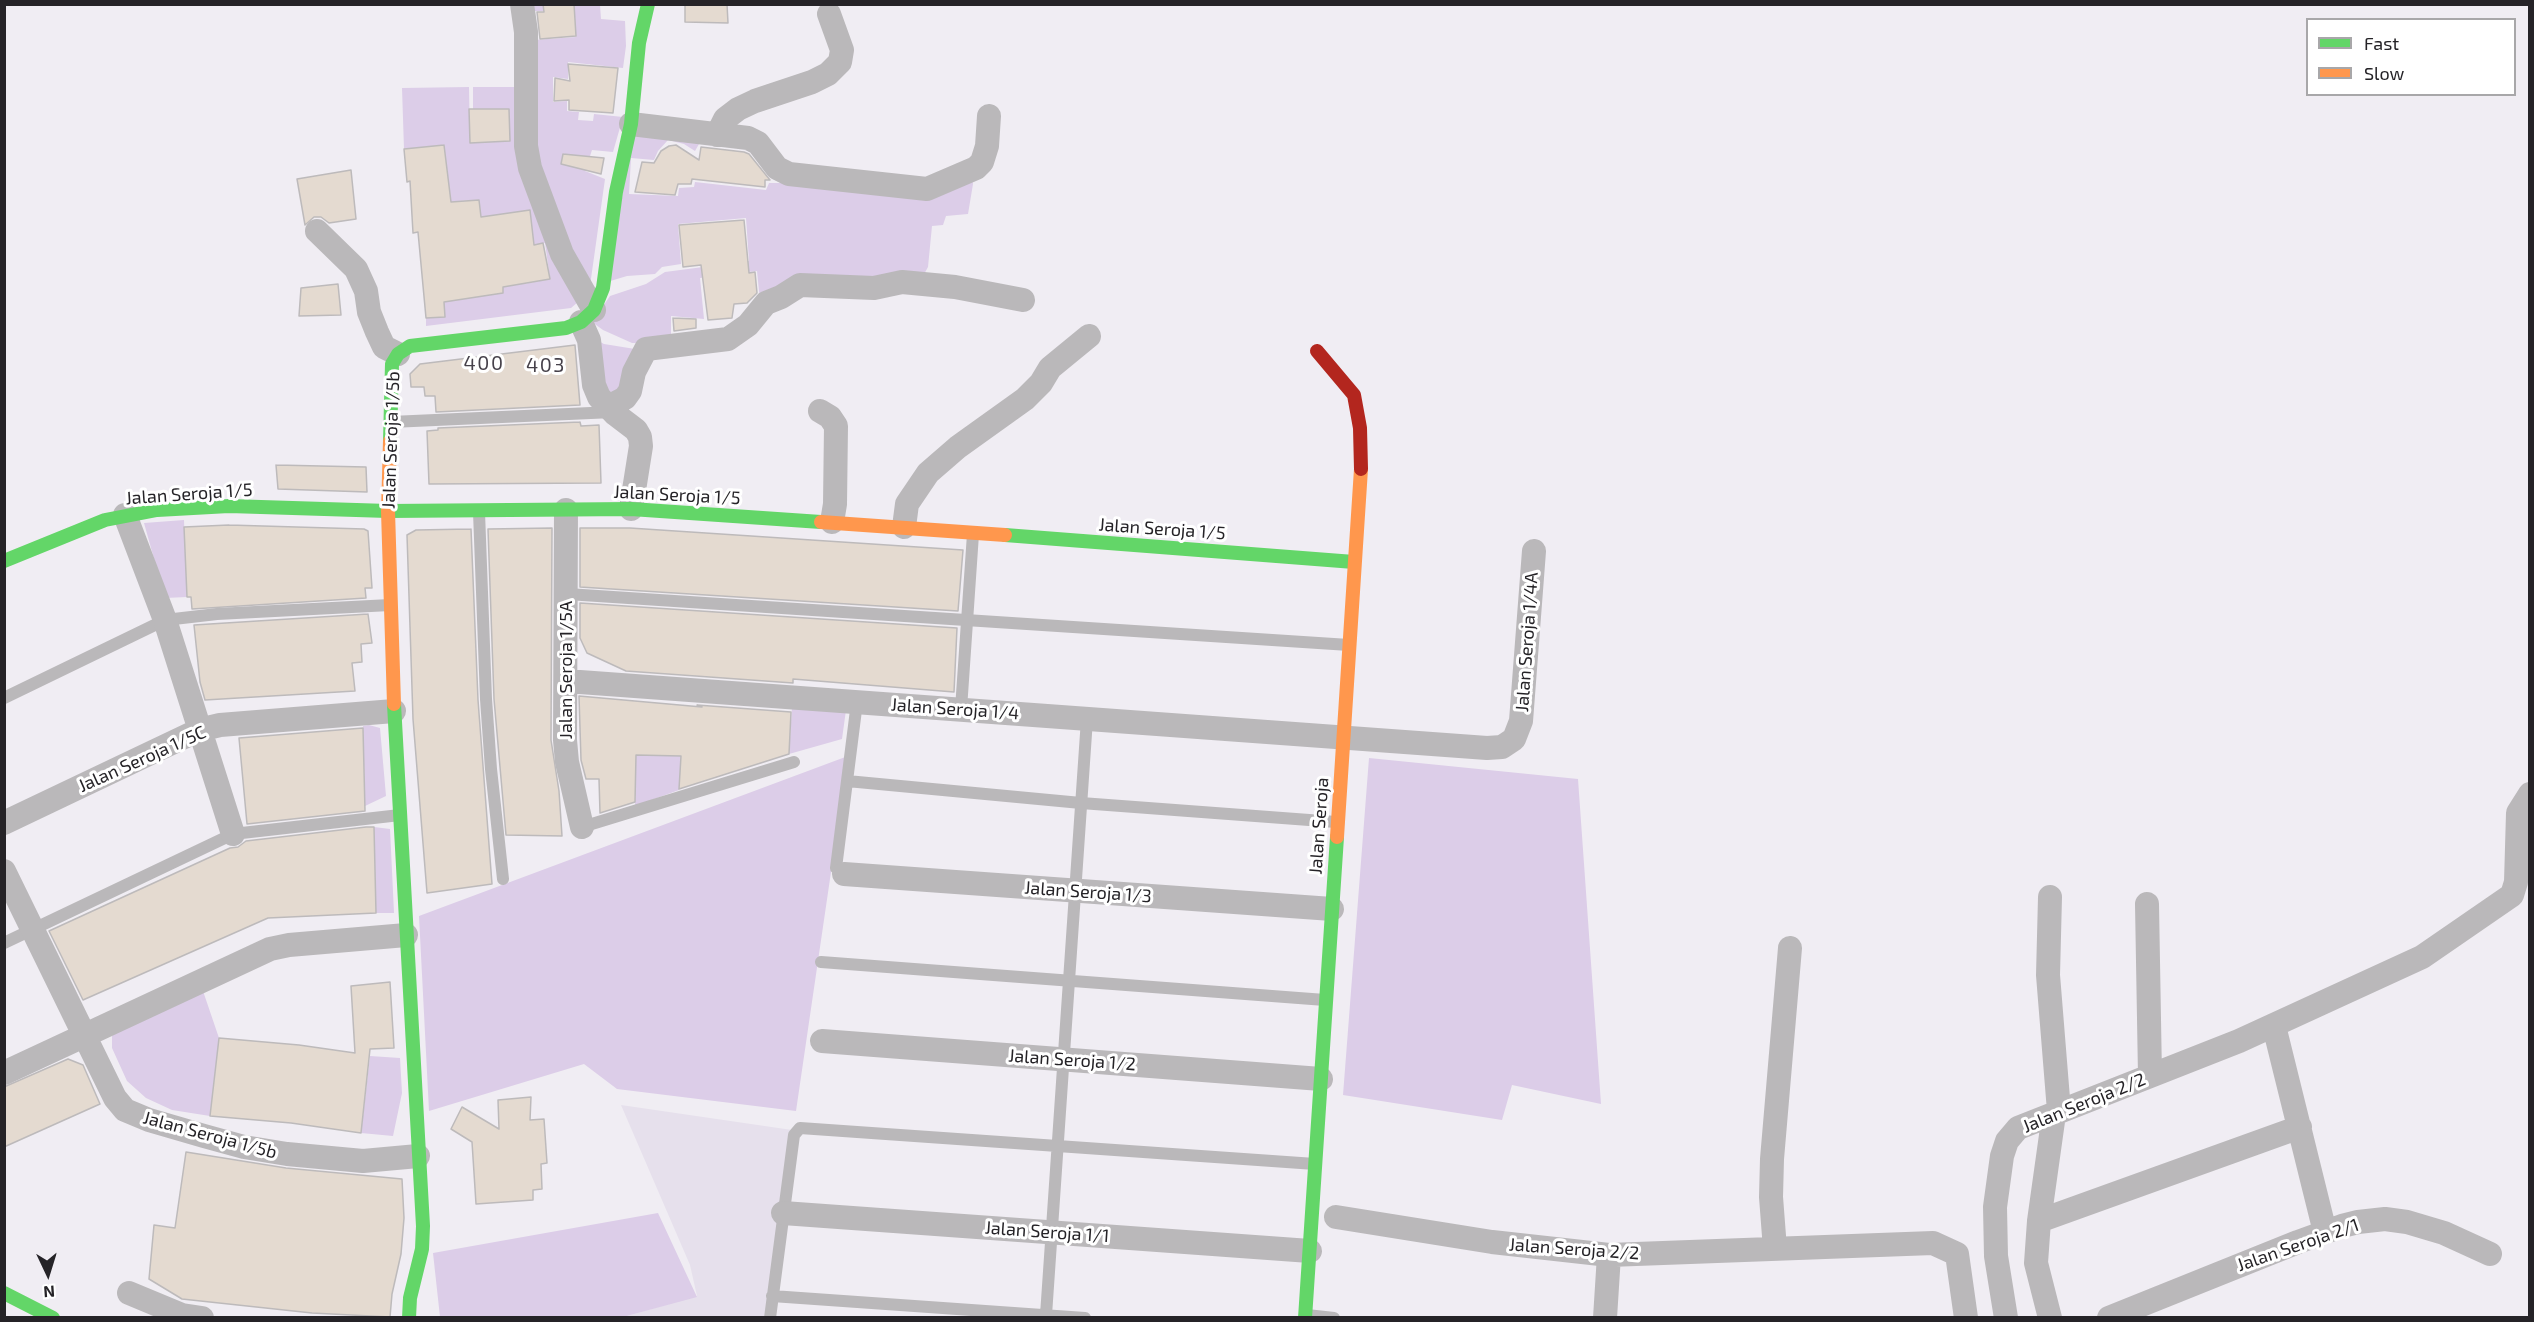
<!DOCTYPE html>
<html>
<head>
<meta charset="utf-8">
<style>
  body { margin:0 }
  #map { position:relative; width:2534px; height:1322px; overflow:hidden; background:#f0edf3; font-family:"Exo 2",sans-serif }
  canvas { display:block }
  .frame { position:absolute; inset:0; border:6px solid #252327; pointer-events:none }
  .legend { position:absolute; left:2306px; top:18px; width:210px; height:78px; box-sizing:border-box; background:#fff; border:2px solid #a8a7a9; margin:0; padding:8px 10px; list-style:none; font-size:18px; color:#252327 }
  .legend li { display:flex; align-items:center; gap:12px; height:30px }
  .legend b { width:30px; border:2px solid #a8a7a9 }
  .north { position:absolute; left:18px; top:1244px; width:60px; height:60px; -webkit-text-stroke:4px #fff; paint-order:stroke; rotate:176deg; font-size:16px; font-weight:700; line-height:24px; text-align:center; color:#252327 }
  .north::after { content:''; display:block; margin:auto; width:21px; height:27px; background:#252327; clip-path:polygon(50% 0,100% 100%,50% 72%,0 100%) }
</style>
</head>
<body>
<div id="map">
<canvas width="2534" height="1322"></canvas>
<div class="frame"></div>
<ul class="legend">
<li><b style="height:8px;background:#63d668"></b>Fast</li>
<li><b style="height:8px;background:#ff974d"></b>Slow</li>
</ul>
<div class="north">N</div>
</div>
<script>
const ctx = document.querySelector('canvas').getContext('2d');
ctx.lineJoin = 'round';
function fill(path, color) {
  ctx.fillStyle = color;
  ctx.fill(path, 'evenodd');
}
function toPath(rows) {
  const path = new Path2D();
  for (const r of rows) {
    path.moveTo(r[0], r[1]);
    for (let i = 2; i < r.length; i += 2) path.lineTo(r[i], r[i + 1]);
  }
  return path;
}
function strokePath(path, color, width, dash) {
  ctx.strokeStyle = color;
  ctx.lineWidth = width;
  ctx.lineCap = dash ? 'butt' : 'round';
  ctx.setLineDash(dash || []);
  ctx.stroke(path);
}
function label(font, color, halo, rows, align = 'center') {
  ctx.font = font + ' "Exo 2",sans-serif';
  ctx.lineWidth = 6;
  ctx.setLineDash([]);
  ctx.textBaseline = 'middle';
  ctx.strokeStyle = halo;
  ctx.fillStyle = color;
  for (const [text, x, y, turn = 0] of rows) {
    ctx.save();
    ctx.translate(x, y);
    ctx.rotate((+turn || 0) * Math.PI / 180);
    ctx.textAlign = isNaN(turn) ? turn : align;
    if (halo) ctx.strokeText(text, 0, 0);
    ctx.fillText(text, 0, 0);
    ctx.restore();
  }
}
fill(toPath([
  [621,1105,792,1130,772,1317,623,1317,697,1296,690,1265]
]), '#e6e0ec');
fill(toPath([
  [523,5,543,5,543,11,532,11,534,40,576,37,574,5,600,5,601,19,625,21,626,46,623,68,568,62,568,79,553,77,553,102,567,101,567,111,579,112,578,120,593,121,594,114,623,117,613,152,592,150,585,171,605,179,589,293,543,202],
  [469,87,470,143,510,141,509,109,473,109,473,87,518,87,578,302,571,308,426,326,426,318,445,317,443,291,468,298,503,293,502,277,523,284,550,279,545,243,534,245,529,211,481,224,479,200,459,201,447,229,444,145,404,149,402,88],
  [633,136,703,137,695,151,684,144,668,140,658,151,654,160,631,158,629,194,678,196,679,188,694,187,695,182,766,190,769,183,780,183,784,177,972,178,973,184,968,214,946,216,943,225,932,226,928,267,923,276,760,301,757,271,700,278,704,319,671,316,671,335,646,343,632,343,603,330,592,322,610,296,646,284,665,272,749,261,746,218,678,224,681,264,662,267,655,274,627,276,607,282],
  [593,338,604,344,635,349,623,394,606,392],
  [184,520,187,597,165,598,144,523],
  [792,707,846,710,842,739,789,754],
  [369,725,380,728,386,796,365,806,363,726],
  [636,755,681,756,679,790,635,806],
  [848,756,796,1111,617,1089,584,1064,429,1111,419,916],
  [1369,758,1578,779,1601,1104,1512,1085,1502,1120,1343,1095],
  [374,827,390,829,394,913,376,913],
  [203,991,219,1038,210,1116,172,1110,146,1098,127,1081,112,1048,112,1036,123,1027],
  [370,1056,400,1058,402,1093,393,1136,361,1133],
  [658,1213,697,1297,623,1317,440,1317,433,1253]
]), '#dccde8');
const building = toPath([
  [543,4,574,4,576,36,540,39,537,12,544,12,543,4],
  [685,4,727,4,728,23,685,22,685,4],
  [568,64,618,68,613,113,569,110,569,100,554,101,555,78,570,81,568,64],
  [469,109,509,109,510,141,470,143,469,109],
  [444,145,451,202,479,200,481,217,530,210,534,245,543,243,550,279,503,287,503,293,444,302,445,317,426,318,418,232,413,233,410,181,407,182,404,149,444,145],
  [676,145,699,160,701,147,744,152,749,154,770,180,765,180,765,187,692,179,691,184,678,184,675,195,635,192,642,162,654,163,661,151,669,146,676,145],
  [563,154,604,158,601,174,561,164,563,154],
  [351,170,356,219,329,223,321,217,314,217,305,225,297,179,351,170],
  [744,220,749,273,755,272,757,293,747,303,734,304,732,318,708,320,701,265,683,267,679,225,744,220],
  [338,284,341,315,299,316,301,288,338,284],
  [673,318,696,319,696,328,674,331,673,318],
  [575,345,580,405,436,412,435,396,425,396,424,387,411,387,410,374,420,364,575,345],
  [580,422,581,426,599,425,601,483,429,484,427,431,438,430,438,428,580,422],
  [276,465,366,467,367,492,278,489,276,465],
  [229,525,364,529,368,531,372,588,365,588,366,598,192,609,191,597,187,597,184,527,229,525],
  [552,528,551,740,559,791,562,836,506,835,494,699,488,529,552,528],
  [580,528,630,528,963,550,958,611,580,587,580,528],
  [471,529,478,700,492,884,427,893,413,719,407,535,416,530,471,529],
  [580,603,957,628,954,692,793,679,793,683,626,671,587,653,580,638,580,603],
  [368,614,372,643,361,644,362,662,352,663,355,691,205,700,200,682,194,625,368,614],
  [579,696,702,707,697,705,791,712,789,754,679,789,681,756,636,755,635,802,600,813,599,779,586,779,581,760,579,696],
  [363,728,365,811,247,824,239,738,363,728],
  [366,827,374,827,376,913,268,918,83,1000,49,931,230,848,238,847,246,841,366,827],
  [390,982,394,1048,370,1049,361,1133,291,1123,210,1116,219,1038,299,1045,355,1053,351,986,390,982],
  [68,1059,83,1065,100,1104,4,1147,4,1087,68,1059],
  [531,1097,530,1120,544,1119,547,1163,541,1164,542,1189,533,1190,533,1200,476,1204,472,1142,451,1129,462,1107,499,1129,498,1100,531,1097],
  [186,1152,286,1168,402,1179,404,1218,401,1254,392,1294,390,1317,312,1313,182,1299,149,1279,154,1225,175,1228,186,1152]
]);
fill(building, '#e4dad0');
strokePath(building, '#bdbabb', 1.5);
strokePath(toPath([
  [391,422,613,412],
  [479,512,486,699,491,769,503,879],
  [567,594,1349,645],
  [4,698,165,620,217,614,390,605],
  [961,709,973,534],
  [847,781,1081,803,1336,822],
  [582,827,794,762],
  [844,874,836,868,857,702],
  [4,943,233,834,400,815],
  [821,962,1325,1000],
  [772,1296,1085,1318],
  [1046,1315,1087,719],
  [1307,1315,1334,1318],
  [770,1318,794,1135,800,1128,1315,1164]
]), '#bab8ba', 12);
strokePath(toPath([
  [522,4,526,32,526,146,530,168,562,254,594,310],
  [631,124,748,138,758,143,777,168,789,174,927,189,976,168,982,162,987,146,989,116],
  [717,135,725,119,738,109,755,101,812,82,828,74,840,62,842,50,829,14],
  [317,231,356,269,366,291,369,312,377,332,384,347,398,354],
  [581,322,589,340,594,385,599,397,615,414,636,430,640,437,641,446,631,509],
  [608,407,625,398,630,391,634,372,646,349,728,339,748,325,766,303,781,297,800,285,874,288,902,282,955,287,1023,300],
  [820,411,830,417,836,426,835,504,832,522],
  [566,510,565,740,567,762,582,827],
  [125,515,165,620,233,834],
  [904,527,907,504,928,473,958,447,1025,399,1041,383,1050,368,1089,336],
  [566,681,1487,748,1502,747,1514,739,1521,721,1534,551],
  [4,823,199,730,220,725,394,711],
  [4,871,115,1098,125,1110,149,1120,204,1136,244,1147,287,1154,363,1161,418,1156],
  [844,874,1332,909],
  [2050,897,2048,975,2059,1111],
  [2147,904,2150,1076],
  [2274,1026,2325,1232],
  [822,1041,1321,1079],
  [4,1073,270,949,289,945,406,935],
  [783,1213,1310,1251],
  [1336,1217,1492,1242,1609,1255,1933,1243,1957,1254],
  [2039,1221,2300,1127],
  [1775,1249,1771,1197,1772,1159,1790,948],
  [1957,1254,1966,1318],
  [129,1293,182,1315,202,1318],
  [1605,1318,1609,1255],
  [2006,1318,1996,1256,1995,1207,2002,1156,2007,1141,2018,1128,2239,1041,2422,957,2512,895,2516,882,2518,813,2530,794],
  [2050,1318,2036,1263,2039,1221,2054,1114],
  [2109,1318,2298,1242,2342,1226,2358,1222,2385,1219,2407,1222,2444,1233,2490,1254]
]), '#bab8ba', 24);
strokePath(toPath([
  [390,441,392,364,398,354,410,346,566,328,581,322,594,310,603,288,616,192,631,124,639,43,648,4],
  [1005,535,1354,562],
  [4,561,105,520,157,510,229,506,388,511,631,509,821,522],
  [394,704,423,1226,422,1249,410,1298,409,1318],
  [4,1293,53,1318],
  [1305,1318,1337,837]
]), '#63d668', 14);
strokePath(toPath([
  [390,441,388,511,394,704],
  [821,522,1005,535],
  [1337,837,1361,469]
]), '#ff974d', 14);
strokePath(toPath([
  [1317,351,1354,395,1360,428,1361,469]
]), '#b3261e', 14);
label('18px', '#252327', '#fff', [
  ["Jalan Seroja 1/5b",391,440,-88],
  ["Jalan Seroja 1/5",189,494,-4],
  ["Jalan Seroja 1/5",677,495,3],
  ["Jalan Seroja 1/5",1162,529,4],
  ["Jalan Seroja 1/4A",1527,642,-86],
  ["Jalan Seroja 1/5A",566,670,-90],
  ["Jalan Seroja 1/4",955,709,4],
  ["Jalan Seroja 1/5C",142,759,-24],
  ["Jalan Seroja",1319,826,-86],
  ["Jalan Seroja 1/3",1088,892,4],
  ["Jalan Seroja 1/2",1072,1060,4],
  ["Jalan Seroja 2/2",2084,1103,-22],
  ["Jalan Seroja 1/5b",210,1135,15],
  ["Jalan Seroja 1/1",1047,1232,4],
  ["Jalan Seroja 2/1",2298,1245,-19],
  ["Jalan Seroja 2/2",1574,1249,4]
]);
ctx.letterSpacing = '1.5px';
label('20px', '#46414a', '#fff', [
  ["400",484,363],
  ["403",546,365]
]);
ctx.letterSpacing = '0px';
</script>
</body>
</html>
